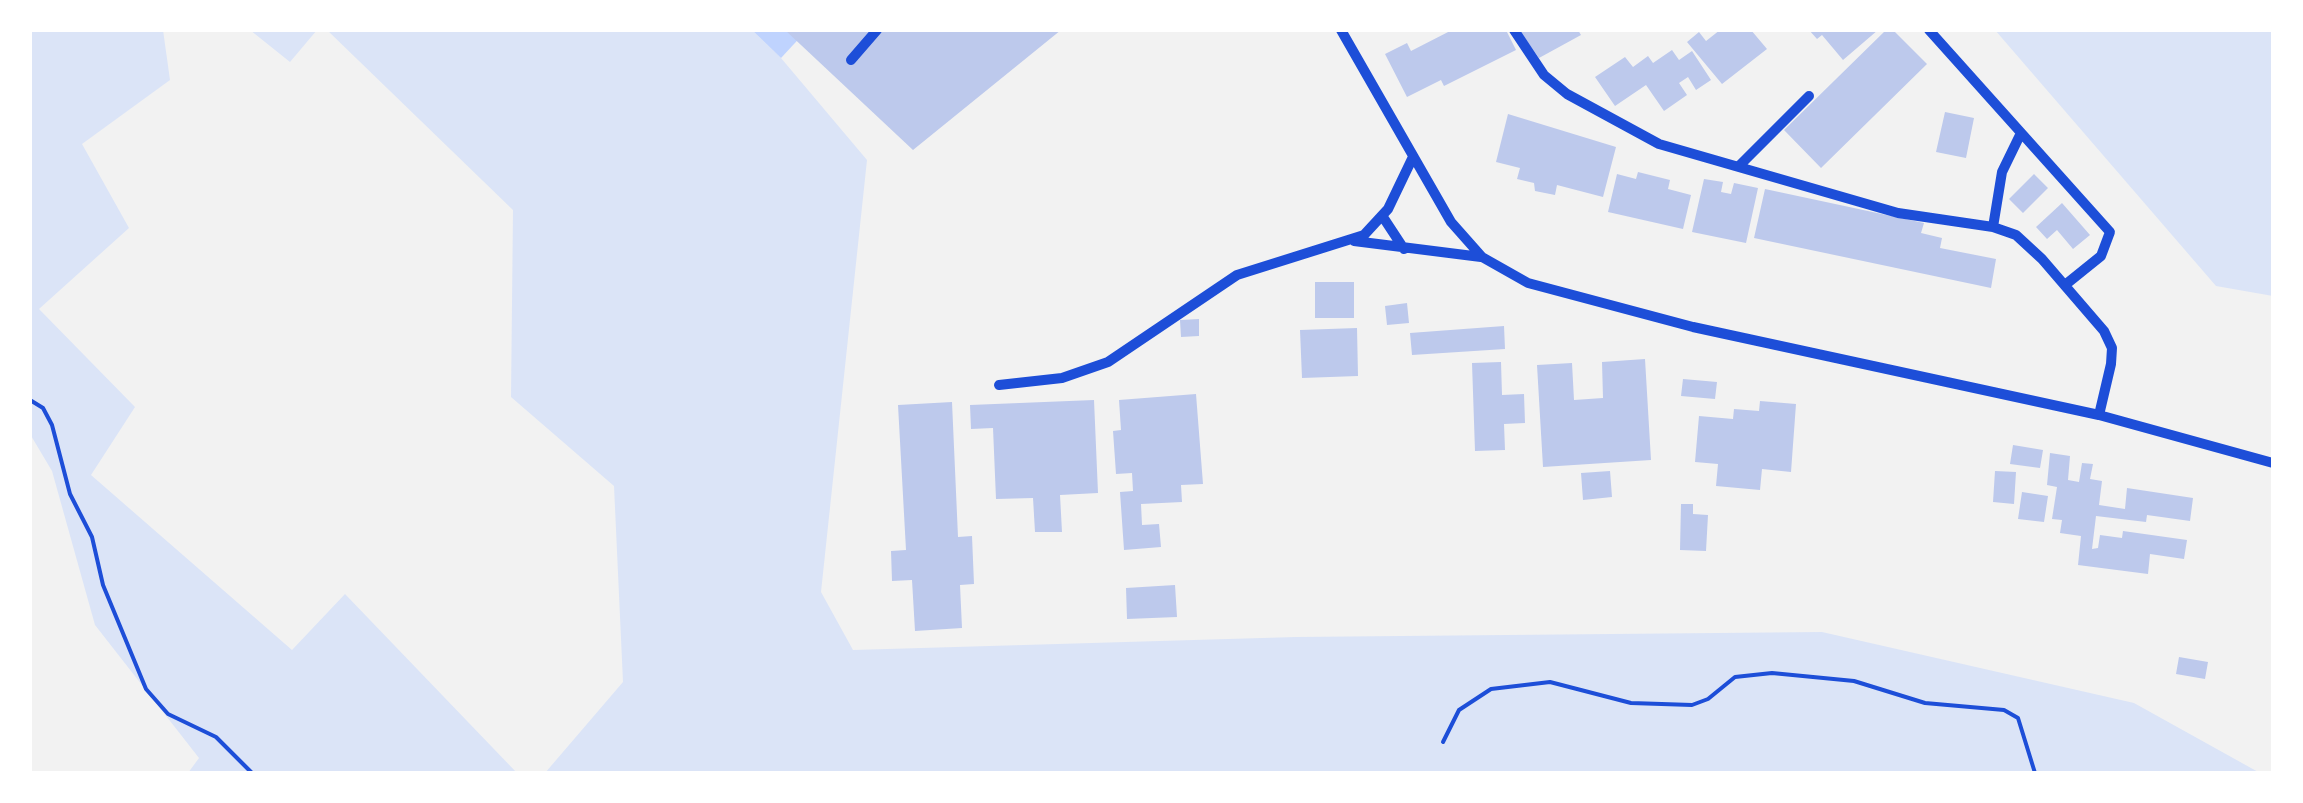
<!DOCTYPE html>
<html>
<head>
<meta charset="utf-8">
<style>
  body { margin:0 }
  #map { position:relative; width:2303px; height:803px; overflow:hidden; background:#f2f2f2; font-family:"Sofia Sans Condensed",sans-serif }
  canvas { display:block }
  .frame { position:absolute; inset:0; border:32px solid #fff; pointer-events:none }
</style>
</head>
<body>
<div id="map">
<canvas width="2303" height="803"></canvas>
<div class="frame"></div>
</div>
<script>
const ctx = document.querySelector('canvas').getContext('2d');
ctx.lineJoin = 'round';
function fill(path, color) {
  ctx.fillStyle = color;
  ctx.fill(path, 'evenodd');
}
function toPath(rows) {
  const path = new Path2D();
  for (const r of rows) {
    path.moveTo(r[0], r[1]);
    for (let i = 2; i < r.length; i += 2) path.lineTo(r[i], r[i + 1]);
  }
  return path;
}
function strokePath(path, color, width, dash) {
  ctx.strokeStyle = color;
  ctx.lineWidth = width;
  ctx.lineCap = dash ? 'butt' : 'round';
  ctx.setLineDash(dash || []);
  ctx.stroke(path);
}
fill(toPath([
  [30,30,163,30,170,80,82,144,129,228,39,309,135,407,91,475,292,650,345,594,517,773,188,773,199,758,95,625,52,471,30,434],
  [250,30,317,30,290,62],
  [327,30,752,30,781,58,867,160,821,592,853,650,1296,637,1822,632,2134,703,2260,773,545,773,623,682,614,486,511,397,513,210],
  [1995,30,2273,30,2273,296,2216,286]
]), '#dbe4f7');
fill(toPath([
  [752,30,807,30,781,58]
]), '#bfd3fe');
fill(toPath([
  [785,30,1061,30,913,150],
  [1452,30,1506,30,1516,50,1444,86,1441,80,1407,97,1385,54,1407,43,1411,51],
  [1519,30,1578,30,1581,35,1539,58],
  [1720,30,1751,30,1767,49,1722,84,1687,42,1699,32,1706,41],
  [1809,30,1878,30,1843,60,1822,35,1817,39],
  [1886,30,1893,30,1927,64,1821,168,1784,130],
  [1672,50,1679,60,1692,51,1711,80,1696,90,1688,77,1679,83,1687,95,1664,111,1646,85,1615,106,1595,77,1625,57,1633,67,1648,56,1653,63],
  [1945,112,1974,118,1966,158,1936,152],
  [1508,114,1616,147,1603,197,1557,185,1555,195,1535,191,1534,183,1517,179,1520,168,1496,162],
  [1638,172,1670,180,1668,189,1691,195,1683,229,1608,212,1617,174,1636,179],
  [2034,174,2048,188,2023,213,2009,199],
  [1704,179,1723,182,1721,192,1731,194,1734,183,1758,188,1746,243,1692,232],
  [1765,189,1924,223,1921,233,1942,238,1940,248,1996,259,1991,288,1754,238],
  [2062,203,2090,235,2073,249,2057,230,2047,239,2036,227],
  [1315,282,1354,282,1354,318,1315,318],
  [1407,303,1409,323,1387,325,1385,306],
  [1199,319,1199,336,1181,337,1180,320],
  [1504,326,1505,349,1412,355,1410,333],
  [1357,328,1358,376,1302,378,1300,330],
  [1645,359,1651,460,1543,467,1537,365,1572,363,1574,400,1603,398,1602,362],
  [1501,362,1502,395,1524,394,1525,423,1504,424,1505,450,1475,451,1472,363],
  [1683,379,1717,382,1715,399,1681,396],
  [1196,394,1203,484,1181,485,1182,502,1141,504,1142,525,1159,524,1161,547,1124,550,1120,492,1133,491,1132,473,1116,474,1113,431,1121,430,1119,400],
  [1094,400,1098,493,1060,495,1062,532,1035,532,1033,498,996,499,993,428,971,429,970,405],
  [1760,401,1796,404,1791,472,1762,469,1760,490,1716,486,1718,464,1695,462,1699,416,1733,419,1734,409,1759,411],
  [952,402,958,537,972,536,974,584,960,585,962,628,915,631,912,580,892,581,891,551,906,550,898,405],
  [2013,445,2043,450,2040,468,2010,464],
  [2050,453,2070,456,2068,480,2079,482,2082,463,2093,464,2090,479,2102,481,2099,505,2125,509,2127,488,2193,498,2190,521,2147,515,2146,522,2096,516,2092,549,2098,548,2100,535,2122,538,2123,531,2187,540,2184,559,2150,554,2148,574,2078,565,2081,536,2060,533,2062,520,2052,519,2057,487,2047,485],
  [1610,471,1612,497,1583,500,1581,473],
  [1995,471,2016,472,2014,504,1993,502],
  [2022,492,2048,496,2044,522,2018,519],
  [1681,504,1693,504,1693,514,1708,515,1706,551,1680,550],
  [1175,585,1177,617,1127,619,1126,588],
  [2179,657,2208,662,2205,679,2176,674]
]), '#bdc9ec');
strokePath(toPath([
  [30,400,43,408,52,425,70,494,92,537,103,585,146,689,168,714,216,737,252,773],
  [1443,742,1459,710,1491,689,1550,682,1631,703,1692,705,1708,699,1735,677,1772,673,1854,681,1925,703,2004,710,2018,718,2035,773]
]), '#1d4ed8', 4);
strokePath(toPath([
  [1341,30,1451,222,1482,257,1528,283,1693,327,2099,415,2273,463],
  [1514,30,1544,75,1567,94,1659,144,1898,213,1993,227,2002,172,2021,133],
  [1929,30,2110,232,2101,256,2065,285],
  [851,60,877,30],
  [1739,166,1809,96],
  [1383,217,1404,249],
  [1993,227,2016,235,2042,259,2104,331,2112,348,2111,364,2099,415],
  [1354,241,1481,257],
  [999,385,1062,378,1108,362,1237,275,1364,235,1388,209,1412,159]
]), '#1d4ed8', 10);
</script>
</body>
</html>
